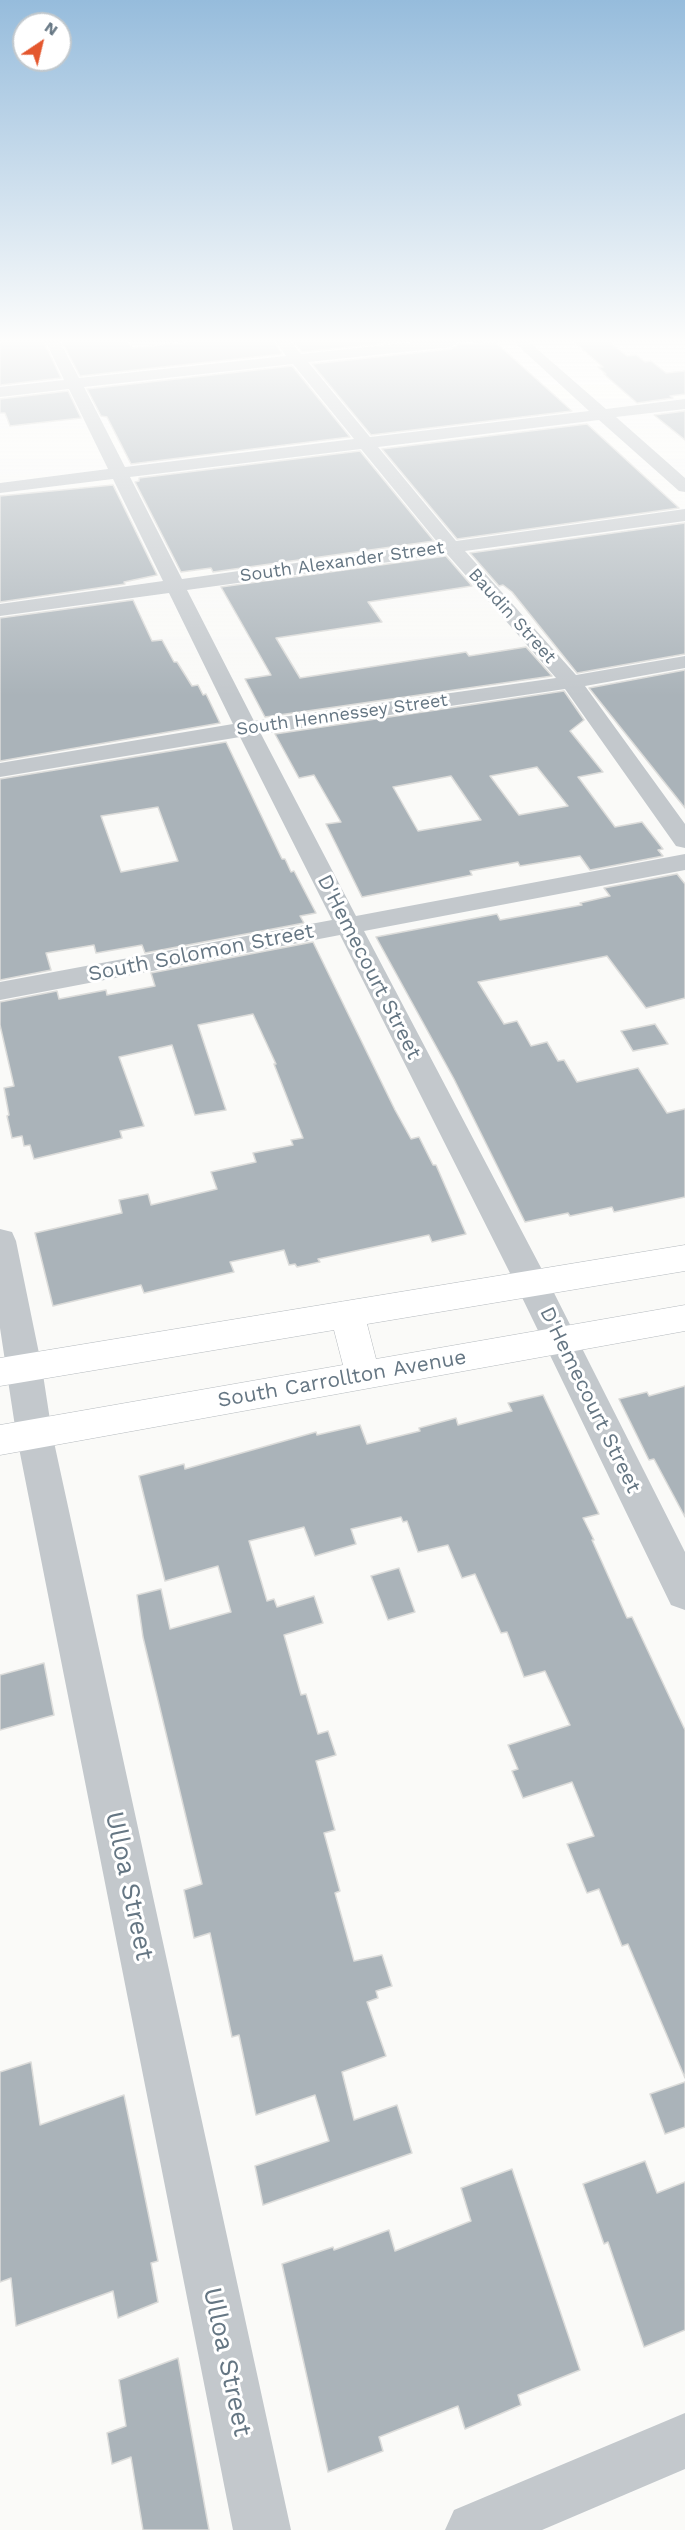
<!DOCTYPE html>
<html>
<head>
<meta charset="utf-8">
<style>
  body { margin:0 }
  #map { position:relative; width:685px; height:2530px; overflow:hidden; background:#fafaf8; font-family:"Work Sans",sans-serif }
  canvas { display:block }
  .north { position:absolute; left:12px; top:12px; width:60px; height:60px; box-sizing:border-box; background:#fff; border:2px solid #c1c8cd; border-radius:50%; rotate:35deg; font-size:16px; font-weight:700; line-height:24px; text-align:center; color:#657683 }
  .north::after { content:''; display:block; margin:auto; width:21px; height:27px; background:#e4572e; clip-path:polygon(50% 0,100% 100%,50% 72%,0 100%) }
</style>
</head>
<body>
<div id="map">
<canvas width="685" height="2530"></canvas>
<div class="north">N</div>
</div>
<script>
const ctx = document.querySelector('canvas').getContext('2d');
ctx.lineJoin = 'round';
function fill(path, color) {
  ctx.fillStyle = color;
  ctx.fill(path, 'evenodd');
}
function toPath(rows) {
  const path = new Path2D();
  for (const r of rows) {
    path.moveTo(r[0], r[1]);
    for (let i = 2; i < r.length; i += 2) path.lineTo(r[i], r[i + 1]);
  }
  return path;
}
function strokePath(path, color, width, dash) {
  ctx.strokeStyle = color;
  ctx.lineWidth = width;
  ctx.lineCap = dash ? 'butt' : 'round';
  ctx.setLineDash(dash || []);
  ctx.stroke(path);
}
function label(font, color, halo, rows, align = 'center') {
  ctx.font = font + ' "Work Sans",sans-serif';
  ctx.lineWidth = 6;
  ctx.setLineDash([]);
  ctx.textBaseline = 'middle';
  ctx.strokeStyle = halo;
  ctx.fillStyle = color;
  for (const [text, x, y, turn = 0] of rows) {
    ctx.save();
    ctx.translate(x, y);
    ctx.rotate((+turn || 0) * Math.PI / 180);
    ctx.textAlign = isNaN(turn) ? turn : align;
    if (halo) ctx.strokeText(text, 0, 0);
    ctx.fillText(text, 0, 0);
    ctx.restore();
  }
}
const building = toPath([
  [0,342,44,342,61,378,0,385,0,342],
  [62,342,128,342,132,348,190,342,274,342,282,354,80,376,62,342],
  [294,342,397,342,302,352,294,342],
  [495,342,572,411,371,435,312,364,451,349,459,344,495,342],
  [574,342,609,342,627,356,636,355,645,362,651,361,666,373,685,371,685,394,670,396,673,398,637,403,604,374,606,374,598,367,603,367,574,342],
  [292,366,350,437,131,464,107,417,101,416,87,389,292,366],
  [68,391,81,418,10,426,5,413,0,413,0,399,68,391],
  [685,411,685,440,654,415,685,411],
  [587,424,679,508,457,539,382,449,587,424],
  [360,451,434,541,213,572,211,568,181,572,135,482,139,481,139,478,360,451],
  [113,485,157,575,124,582,125,584,0,602,0,496,113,485],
  [685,523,685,654,577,673,512,592,503,585,499,586,470,553,685,523],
  [446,556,472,586,368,602,382,622,276,638,300,678,466,652,469,656,526,647,552,676,265,717,245,679,271,675,221,587,446,556],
  [133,600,152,641,162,640,174,662,177,662,192,686,198,685,203,695,206,694,220,723,0,761,0,618,133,600],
  [685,670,685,808,589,688,685,670],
  [564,691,584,720,570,731,603,772,578,777,615,827,642,822,663,849,658,850,663,856,590,870,580,856,520,866,518,862,470,871,472,875,362,897,326,824,341,822,314,775,299,778,275,734,564,691],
  [537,767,568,806,519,815,490,776,537,767],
  [451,776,481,820,418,831,393,787,451,776],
  [226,742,282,859,285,859,291,872,294,871,316,913,300,916,304,923,145,953,142,945,96,953,94,945,46,953,51,970,0,980,0,779,226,742],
  [158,807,178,861,121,872,101,816,158,807],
  [677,874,685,884,685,998,646,1008,607,956,478,982,504,1024,517,1021,531,1046,547,1042,558,1061,564,1060,577,1082,638,1068,667,1113,685,1109,685,1197,614,1212,612,1207,570,1216,568,1213,525,1222,454,1079,376,937,497,914,500,920,582,905,580,903,610,896,604,888,677,874],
  [313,942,395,1110,411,1139,419,1137,433,1165,436,1165,466,1234,432,1242,429,1235,318,1259,320,1262,297,1267,295,1264,289,1265,284,1250,230,1262,234,1272,144,1293,141,1285,53,1306,35,1233,122,1213,119,1200,148,1194,151,1205,217,1189,211,1172,256,1162,253,1153,293,1145,291,1140,303,1138,274,1064,276,1064,253,1014,198,1025,226,1110,195,1115,172,1045,119,1057,144,1126,120,1131,122,1138,34,1159,30,1145,24,1146,22,1136,12,1138,7,1116,9,1115,4,1088,14,1086,0,1025,0,1002,57,991,59,999,106,990,107,995,155,986,151,973,313,942],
  [655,1024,668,1044,633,1051,621,1031,655,1024],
  [685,1386,685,1517,654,1459,649,1460,619,1399,647,1392,649,1396,685,1386],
  [543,1395,599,1514,583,1518,594,1540,592,1540,627,1618,632,1617,685,1730,685,2078,628,1944,622,1946,599,1889,587,1893,567,1844,594,1836,572,1782,523,1798,512,1771,518,1769,508,1745,570,1725,545,1671,524,1677,507,1632,501,1633,475,1574,462,1578,448,1545,418,1552,407,1521,403,1522,401,1517,351,1529,356,1544,315,1556,304,1527,249,1541,267,1601,274,1599,277,1607,314,1596,323,1623,284,1635,301,1695,306,1694,318,1734,328,1731,336,1755,316,1761,335,1830,324,1833,340,1891,335,1893,354,1961,382,1955,392,1986,376,1991,378,1998,367,2002,386,2056,342,2072,354,2120,397,2105,412,2153,263,2205,255,2166,329,2141,315,2095,256,2115,239,2035,232,2037,210,1933,194,1938,184,1890,202,1884,143,1637,137,1595,161,1589,170,1629,231,1612,218,1566,165,1581,139,1476,184,1464,185,1469,316,1432,317,1435,360,1425,367,1444,420,1431,419,1428,456,1418,458,1425,512,1411,508,1403,543,1395],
  [399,1568,415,1612,388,1620,371,1576,399,1568],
  [44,1663,54,1715,0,1730,0,1675,44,1663],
  [31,2062,40,2125,124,2095,158,2261,151,2263,158,2302,118,2318,113,2291,16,2326,11,2278,0,2282,0,2072,31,2062],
  [685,2082,685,2127,665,2134,650,2094,685,2082],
  [645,2161,657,2193,685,2182,685,2330,644,2347,608,2242,604,2244,583,2184,645,2161],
  [512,2169,580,2370,518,2395,521,2405,465,2429,458,2406,379,2437,383,2451,328,2472,282,2264,333,2247,334,2250,389,2230,395,2251,471,2221,461,2188,512,2169],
  [178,2358,209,2530,143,2530,131,2457,112,2464,107,2433,126,2426,119,2380,178,2358]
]);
fill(building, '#aab3b9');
strokePath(building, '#dcdcda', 1.5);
const major = toPath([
  [685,1245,685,1271,367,1324,376,1359,685,1305,685,1331,0,1455,0,1425,343,1365,334,1330,0,1386,0,1358,685,1245]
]);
strokePath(major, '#b5babe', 1);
fill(toPath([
  [46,342,60,342,79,378,286,356,276,342,291,342,301,354,414,342,458,342,451,347,308,362,370,437,589,411,514,342,529,342,606,409,685,399,685,409,616,417,685,478,685,492,679,491,599,420,378,447,456,541,685,509,685,521,465,551,576,675,685,656,685,668,585,686,685,824,685,848,676,846,565,689,261,734,356,916,685,854,685,870,364,931,549,1283,685,1552,685,1610,671,1605,515,1283,340,935,0,1000,0,982,332,920,240,737,0,777,0,763,233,724,169,593,0,616,0,604,163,581,113,479,0,493,0,483,108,469,69,389,0,397,0,387,64,380,46,342],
  [293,364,354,439,125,467,84,387,293,364],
  [361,449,438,543,182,579,130,477,361,449],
  [447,554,556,678,254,721,187,590,447,554],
  [0,1229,12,1232,16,1241,42,1368,52,1433,291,2530,233,2530,16,1433,0,1328,0,1229],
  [685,2413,685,2469,542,2530,445,2530,454,2510,685,2413]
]), '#c3c8cc');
fill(major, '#fff');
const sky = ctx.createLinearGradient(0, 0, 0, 696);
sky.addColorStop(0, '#96bcdc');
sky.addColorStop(0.49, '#fdfdfc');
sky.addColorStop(1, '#fdfdfc00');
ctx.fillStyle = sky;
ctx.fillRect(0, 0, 685, 696);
label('18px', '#657683', '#fff', [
  ["South Alexander Street",342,562,-8],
  ["Baudin Street",512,616,48],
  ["South Hennessey Street",342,715,-8]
]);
label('21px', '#657683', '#fff', [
  ["South Solomon Street",201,953,-11],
  ["D'Hemecourt Street",369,967,63],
  ["South Carrollton Avenue",342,1379,-10],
  ["D'Hemecourt Street",590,1400,64]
]);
label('26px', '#657683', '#fff', [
  ["Ulloa Street",129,1886,78],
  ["Ulloa Street",227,2362,78]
]);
</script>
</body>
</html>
